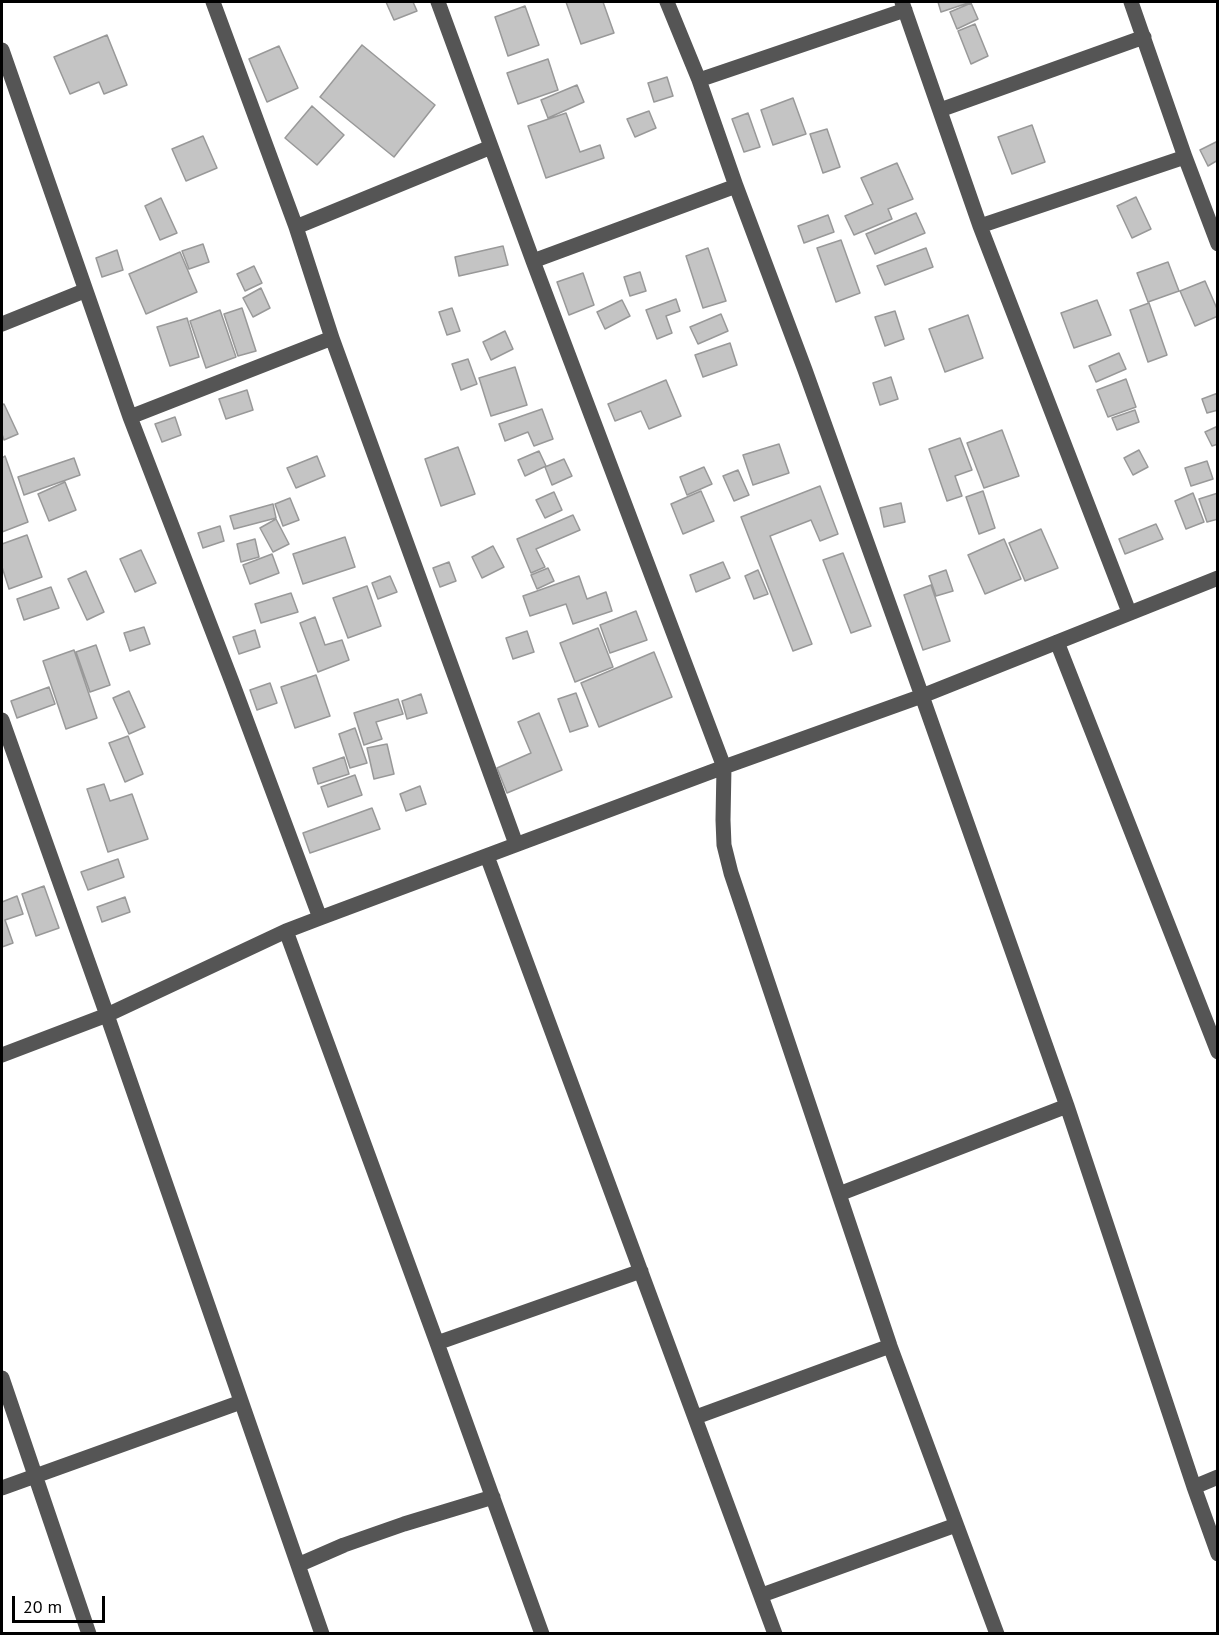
<!DOCTYPE html>
<html>
<head>
<meta charset="utf-8">
<style>
  body { margin:0 }
  #map { position:relative; width:1219px; height:1635px; overflow:hidden; background:#fff; font-family:"PT Sans",sans-serif }
  canvas { display:block }
  .frame { position:absolute; inset:0; border:3px solid #000; pointer-events:none }
  .scale { position:absolute; left:12px; top:1596px; width:93px; height:27px; box-sizing:border-box; border:3px solid #000; border-top:0; padding-left:8px; font-size:18px; line-height:21px; white-space:nowrap; color:#000; -webkit-text-stroke:4px #fff; paint-order:stroke }
</style>
</head>
<body>
<div id="map">
<canvas width="1219" height="1635"></canvas>
<div class="frame"></div>
<div class="scale">20 m</div>
</div>
<script>
const ctx = document.querySelector('canvas').getContext('2d');
ctx.lineJoin = 'round';
function fill(path, color) {
  ctx.fillStyle = color;
  ctx.fill(path, 'evenodd');
}
function toPath(rows) {
  const path = new Path2D();
  for (const r of rows) {
    path.moveTo(r[0], r[1]);
    for (let i = 2; i < r.length; i += 2) path.lineTo(r[i], r[i + 1]);
  }
  return path;
}
function strokePath(path, color, width, dash) {
  ctx.strokeStyle = color;
  ctx.lineWidth = width;
  ctx.lineCap = dash ? 'butt' : 'round';
  ctx.setLineDash(dash || []);
  ctx.stroke(path);
}
const building = toPath([
  [386,2,413,2,417,11,394,20,386,2],
  [566,2,603,2,614,33,581,44,566,2],
  [938,2,971,2,941,12,938,2],
  [971,3,978,19,957,29,950,12,971,3],
  [525,6,539,45,508,56,495,17,525,6],
  [975,24,988,56,971,64,958,31,975,24],
  [107,35,127,85,104,94,99,82,70,94,54,57,107,35],
  [362,45,435,105,394,157,320,97,362,45],
  [279,46,298,88,267,102,249,59,279,46],
  [548,59,558,90,518,104,507,73,548,59],
  [667,77,673,96,654,102,648,83,667,77],
  [577,85,584,102,548,118,541,100,577,85],
  [793,98,806,134,773,145,761,110,793,98],
  [312,106,344,135,317,165,285,138,312,106],
  [649,111,656,128,635,137,627,119,649,111],
  [566,113,580,152,600,145,604,158,546,178,528,126,566,113],
  [748,113,760,147,744,152,732,119,748,113],
  [1032,125,1045,162,1012,174,998,137,1032,125],
  [827,129,840,167,823,173,810,134,827,129],
  [203,136,217,168,186,181,172,149,203,136],
  [1218,141,1218,160,1208,166,1200,150,1218,141],
  [897,163,913,199,888,209,892,219,854,235,845,216,873,204,861,178,897,163],
  [1136,197,1151,229,1132,238,1117,206,1136,197],
  [161,198,177,233,160,240,145,206,161,198],
  [916,213,925,233,875,254,866,234,916,213],
  [828,215,834,232,804,243,798,226,828,215],
  [841,240,860,293,836,302,817,248,841,240],
  [203,244,209,262,189,269,182,251,203,244],
  [503,246,508,265,459,276,455,257,503,246],
  [708,248,726,301,703,308,686,256,708,248],
  [926,248,933,267,885,285,877,266,926,248],
  [117,250,123,270,102,277,96,258,117,250],
  [180,252,197,292,146,314,129,274,180,252],
  [1168,262,1179,291,1148,302,1137,273,1168,262],
  [254,266,262,283,245,291,237,274,254,266],
  [640,272,646,291,630,296,624,277,640,272],
  [583,273,594,305,569,315,557,282,583,273],
  [1205,281,1218,311,1218,316,1195,326,1180,291,1205,281],
  [261,288,270,308,253,317,243,298,261,288],
  [676,299,680,311,666,316,672,333,657,339,646,310,676,299],
  [622,300,630,316,605,329,597,312,622,300],
  [1097,300,1111,335,1074,348,1061,313,1097,300],
  [1149,303,1167,355,1148,362,1130,310,1149,303],
  [242,308,256,351,238,356,224,314,242,308],
  [452,308,460,331,447,335,439,312,452,308],
  [220,310,236,357,206,368,190,321,220,310],
  [895,311,904,339,885,346,875,317,895,311],
  [721,314,728,331,698,344,690,327,721,314],
  [968,315,983,358,945,372,929,329,968,315],
  [187,318,199,357,170,366,157,327,187,318],
  [505,331,513,349,491,360,483,342,505,331],
  [730,343,737,365,703,377,695,355,730,343],
  [1119,353,1126,369,1096,382,1089,366,1119,353],
  [468,359,477,384,461,390,452,364,468,359],
  [515,367,527,405,491,416,479,378,515,367],
  [891,377,898,399,880,405,873,383,891,377],
  [1126,379,1136,407,1108,417,1097,390,1126,379],
  [666,380,681,416,649,429,641,411,615,421,608,404,666,380],
  [247,390,253,410,226,419,219,399,247,390],
  [1218,393,1218,410,1207,413,1202,399,1218,393],
  [4,404,18,434,4,440,2,434,2,405,4,404],
  [542,409,553,439,534,446,528,432,505,441,499,424,542,409],
  [1135,410,1139,422,1117,430,1112,418,1135,410],
  [175,417,181,435,162,442,155,424,175,417],
  [1218,426,1218,444,1212,446,1205,432,1218,426],
  [1002,430,1019,476,984,488,967,443,1002,430],
  [960,438,972,470,955,476,962,496,947,501,929,449,960,438],
  [779,444,789,473,753,485,743,455,779,444],
  [458,447,475,494,441,506,425,459,458,447],
  [1139,450,1148,467,1133,475,1124,458,1139,450],
  [539,451,546,466,525,476,518,460,539,451],
  [5,456,28,522,2,532,2,458,5,456],
  [317,456,325,476,296,488,287,468,317,456],
  [74,458,80,475,24,495,18,477,74,458],
  [564,459,572,476,552,485,545,467,564,459],
  [1207,461,1213,479,1191,486,1185,468,1207,461],
  [704,467,712,484,687,495,680,477,704,467],
  [738,470,749,495,734,501,723,476,738,470],
  [65,482,76,510,49,521,38,494,65,482],
  [820,486,838,534,820,541,811,520,770,536,812,644,793,651,741,517,820,486],
  [701,491,714,521,683,534,671,504,701,491],
  [983,491,995,528,979,534,966,497,983,491],
  [554,492,562,510,545,518,536,500,554,492],
  [1193,493,1204,522,1186,529,1175,501,1193,493],
  [1218,493,1218,519,1207,522,1199,499,1218,493],
  [290,498,299,520,283,526,275,504,290,498],
  [901,503,905,522,884,527,880,508,901,503],
  [273,504,276,518,234,529,230,516,273,504],
  [573,515,580,530,536,549,545,567,531,573,517,539,573,515],
  [276,519,289,544,273,552,260,528,276,519],
  [1156,524,1163,539,1125,554,1119,539,1156,524],
  [220,526,224,541,203,548,198,533,220,526],
  [1041,529,1058,568,1025,581,1009,543,1041,529],
  [27,535,42,577,9,589,2,567,2,544,27,535],
  [345,537,355,567,303,584,293,554,345,537],
  [255,539,259,557,241,562,237,544,255,539],
  [1004,539,1021,579,985,594,968,555,1004,539],
  [493,546,504,567,482,578,472,557,493,546],
  [141,550,156,583,135,592,120,559,141,550],
  [843,553,871,626,851,633,823,560,843,553],
  [272,554,279,573,250,584,243,565,272,554],
  [449,562,456,581,440,587,433,568,449,562],
  [723,562,730,578,696,592,690,575,723,562],
  [548,568,554,581,537,589,531,575,548,568],
  [758,570,768,594,754,599,745,576,758,570],
  [946,570,953,591,936,596,929,576,946,570],
  [86,571,104,612,87,620,68,579,86,571],
  [390,576,397,592,378,599,372,583,390,576],
  [579,576,587,599,606,592,612,611,573,624,566,604,530,616,523,596,579,576],
  [931,585,950,641,923,650,904,595,931,585],
  [367,586,381,626,348,638,333,598,367,586],
  [51,587,59,608,24,620,17,599,51,587],
  [291,593,298,612,261,623,255,604,291,593],
  [636,611,647,640,610,653,600,625,636,611],
  [315,617,325,645,342,640,349,660,318,672,300,623,315,617],
  [144,627,150,644,130,651,124,633,144,627],
  [598,628,613,667,575,682,560,643,598,628],
  [255,630,260,647,239,654,233,637,255,630],
  [527,631,534,652,513,659,506,638,527,631],
  [96,645,110,685,90,692,76,652,96,645],
  [74,650,97,718,66,729,43,661,74,650],
  [654,652,672,697,599,727,581,683,654,652],
  [316,675,330,716,295,728,281,687,316,675],
  [270,683,277,703,257,710,250,690,270,683],
  [49,687,55,704,17,718,11,701,49,687],
  [129,691,145,727,129,734,113,698,129,691],
  [576,693,588,726,570,732,558,699,576,693],
  [421,694,427,713,407,719,402,701,421,694],
  [398,699,403,714,376,722,382,739,364,745,354,713,398,699],
  [539,713,562,770,507,793,497,768,531,753,518,722,539,713],
  [355,728,367,763,350,768,339,734,355,728],
  [128,736,143,774,125,782,109,743,128,736],
  [387,744,394,774,374,779,367,748,387,744],
  [344,757,349,774,318,784,313,768,344,757],
  [355,775,362,795,328,807,321,787,355,775],
  [104,784,110,801,132,794,148,839,108,852,87,789,104,784],
  [420,786,426,804,406,811,400,794,420,786],
  [372,808,380,829,310,853,303,833,372,808],
  [118,859,124,877,88,890,81,872,118,859],
  [44,886,59,928,36,936,22,894,44,886],
  [17,896,23,914,5,920,13,943,2,947,2,902,17,896],
  [125,897,130,912,102,922,97,907,125,897]
]);
fill(building, '#c4c4c4');
strokePath(building, '#999', 1.5);
strokePath(toPath([
  [213,2,296,227,332,338,516,844],
  [438,2,533,261,724,767,723,820,724,845,731,873,890,1346,997,1634],
  [667,2,699,80,736,186,805,370,922,696,1067,1106,1194,1487,1218,1554],
  [902,2,980,226,1129,612],
  [1131,2,1185,157,1218,244],
  [2,50,130,417,232,682,320,918],
  [699,80,905,10],
  [940,110,1144,37],
  [980,226,1185,157],
  [296,227,491,147],
  [533,261,736,186],
  [2,324,84,291],
  [130,417,332,338],
  [1057,642,1218,1052],
  [2,720,107,1015,322,1634],
  [487,856,775,1634],
  [286,931,437,1343,542,1634],
  [2,1055,107,1015,286,931,320,918,724,767,922,696,1218,578],
  [839,1194,1067,1106],
  [437,1343,641,1271],
  [2,1378,89,1634],
  [696,1417,890,1346],
  [1194,1487,1218,1477],
  [2,1488,241,1402],
  [298,1565,344,1545,404,1524,493,1497],
  [762,1595,956,1525]
]), '#555', 15);
</script>
</body>
</html>
